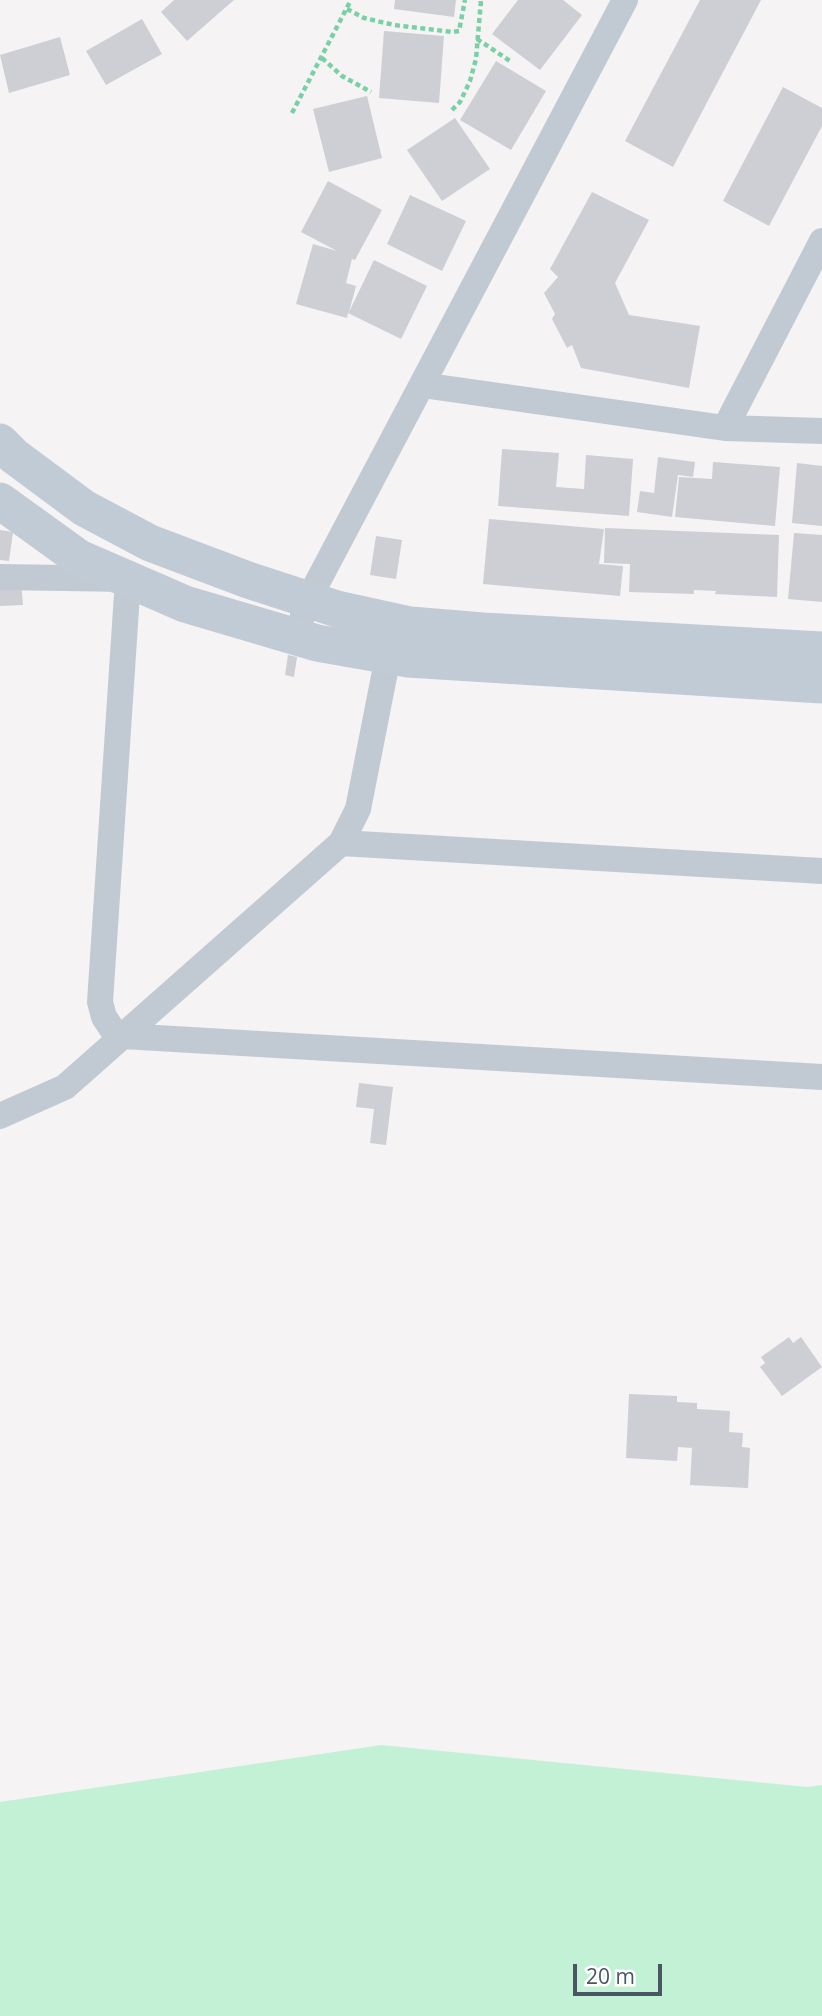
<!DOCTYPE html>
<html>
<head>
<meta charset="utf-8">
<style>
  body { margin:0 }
  #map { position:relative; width:822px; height:2016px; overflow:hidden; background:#f5f3f3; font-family:"Open Sans",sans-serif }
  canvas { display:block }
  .scale { position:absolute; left:573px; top:1964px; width:89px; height:32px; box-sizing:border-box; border:4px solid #4a5661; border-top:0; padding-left:9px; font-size:21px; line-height:24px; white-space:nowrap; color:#4a5661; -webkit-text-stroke:5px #fff; paint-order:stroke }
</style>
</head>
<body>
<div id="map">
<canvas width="822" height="2016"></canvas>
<div class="scale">20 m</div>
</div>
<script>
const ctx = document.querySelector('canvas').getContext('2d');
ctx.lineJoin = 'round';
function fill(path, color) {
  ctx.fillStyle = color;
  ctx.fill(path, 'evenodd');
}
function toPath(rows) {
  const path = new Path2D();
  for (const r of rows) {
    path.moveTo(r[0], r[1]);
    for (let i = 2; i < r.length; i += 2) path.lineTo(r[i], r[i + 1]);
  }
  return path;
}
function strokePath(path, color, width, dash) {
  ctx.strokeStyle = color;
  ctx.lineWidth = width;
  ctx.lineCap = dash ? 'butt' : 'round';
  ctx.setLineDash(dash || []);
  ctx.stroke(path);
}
fill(toPath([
  [381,1745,807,1787,822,1785,822,2016,0,2016,0,1802]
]), '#c3f1d5');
fill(toPath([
  [174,0,234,0,187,41,161,12],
  [395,0,456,0,454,17,394,9],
  [518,0,563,0,582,15,540,70,492,34],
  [700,0,761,0,673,167,625,141],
  [142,19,162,54,106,85,86,51],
  [384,31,444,36,439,103,379,98],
  [60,37,70,75,9,93,0,55],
  [496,61,546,91,511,150,460,120],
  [783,87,822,108,822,126,769,226,723,201],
  [367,96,382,158,329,172,313,109],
  [455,118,490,169,442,201,407,150],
  [328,181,382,210,355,260,352,259,346,283,356,286,349,312,374,260,427,286,401,339,348,313,347,318,296,304,313,244,337,251,301,232],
  [592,192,649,220,615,283,629,315,700,326,689,388,581,368,572,345,567,348,552,319,555,314,544,293,558,277,550,269],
  [410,195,466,221,442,271,387,244],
  [502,449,559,453,556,487,584,489,586,455,633,459,629,516,498,506],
  [658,457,695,462,693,477,678,475,672,517,637,512,640,491,654,493],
  [713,462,780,467,775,526,675,517,679,477,712,479],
  [797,463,822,466,822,526,792,523],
  [489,519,604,529,599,564,623,566,620,596,483,584],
  [605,528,779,535,777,597,715,594,716,591,694,590,694,594,629,592,630,564,604,563],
  [0,530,13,532,9,561,0,560],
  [794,533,822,535,822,602,788,599],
  [376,536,402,540,396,579,370,575],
  [21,581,23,605,0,606,0,582],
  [288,655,297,657,294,677,285,675],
  [359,1083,393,1087,386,1145,370,1143,374,1109,356,1107],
  [789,1337,793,1343,801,1337,822,1367,782,1396,760,1367,765,1363,761,1357],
  [629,1394,677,1396,677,1402,697,1403,697,1409,730,1411,729,1432,743,1433,742,1447,750,1448,748,1488,690,1485,692,1448,678,1447,677,1461,626,1458]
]), '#cdcfd5');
strokePath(toPath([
  [347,9,364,18,394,25,453,32,459,31,465,0],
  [477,39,510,61],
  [322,58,342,76,371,92],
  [452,110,460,102,470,81,476,59,481,0],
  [292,113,351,0]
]), '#7ad0a6', 4.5, [5, 3.5]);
strokePath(toPath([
  [422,385,725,428,822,431],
  [725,428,822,241],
  [0,577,128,579,100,1002,104,1017,112,1029,123,1036,822,1077],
  [303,615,308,600,625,0],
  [341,843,822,871],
  [0,1116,65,1087,341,843,358,809,391,641]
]), '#c1cad2', 26);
strokePath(toPath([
  [0,442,14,456,84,508,150,543,248,580,337,609,410,625,483,631,822,650],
  [0,501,79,558,185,604,317,643,408,659,822,685]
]), '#c1cbd6', 37);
</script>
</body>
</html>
